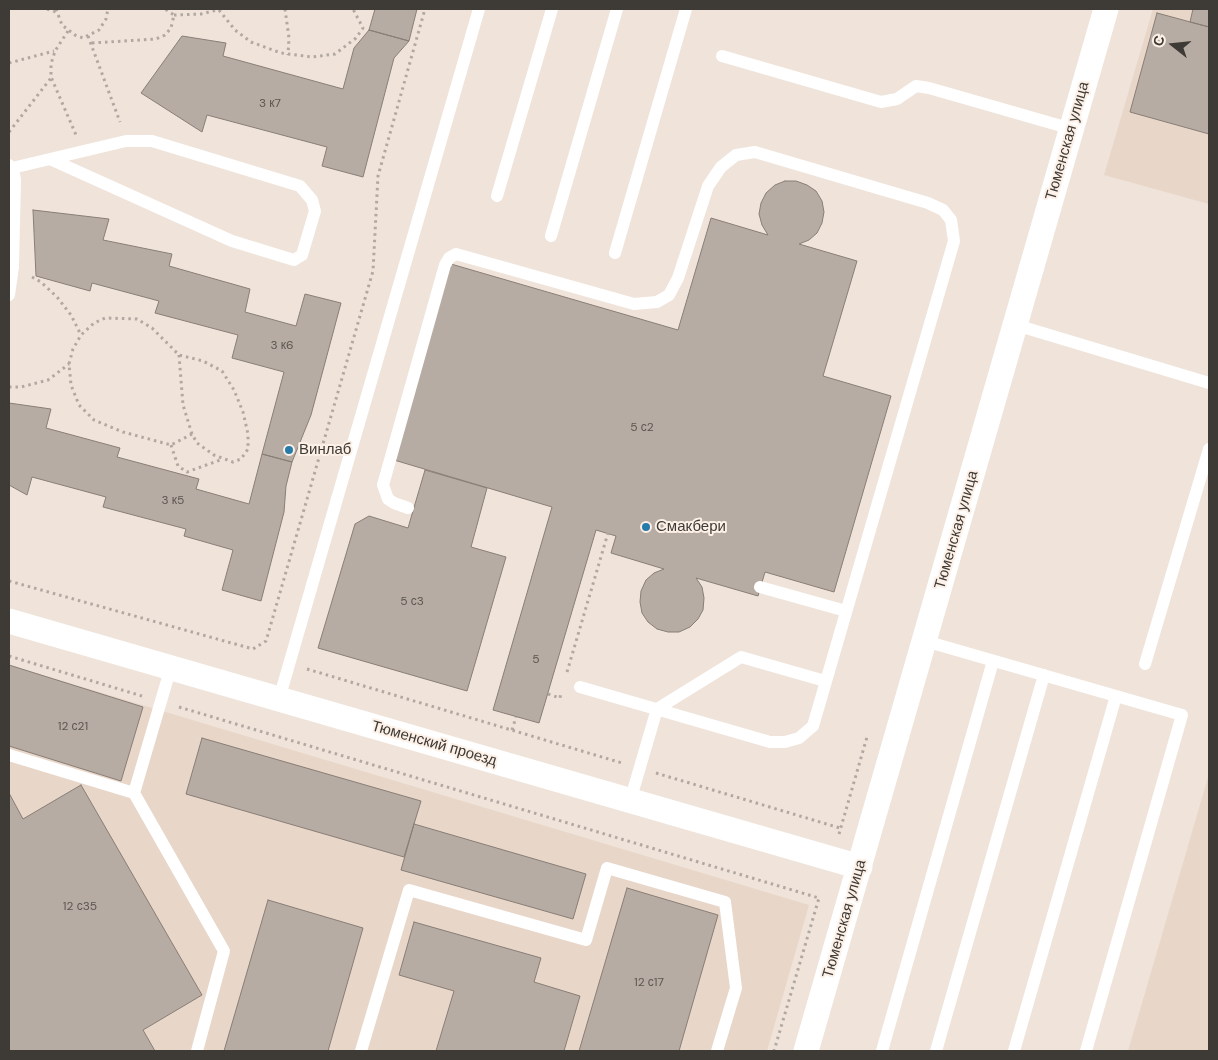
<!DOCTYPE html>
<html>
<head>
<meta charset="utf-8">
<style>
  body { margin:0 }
  #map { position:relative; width:1218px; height:1060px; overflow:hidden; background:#efe3da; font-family:"DM Sans",sans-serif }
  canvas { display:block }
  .frame { position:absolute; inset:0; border:10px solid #3e3a36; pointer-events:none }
  .north { position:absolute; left:1148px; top:20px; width:50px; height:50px; -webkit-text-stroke:4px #fcf0e7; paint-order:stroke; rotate:286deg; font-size:14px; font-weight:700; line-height:20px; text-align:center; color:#3e3a36 }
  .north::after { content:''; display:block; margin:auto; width:18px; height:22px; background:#3e3a36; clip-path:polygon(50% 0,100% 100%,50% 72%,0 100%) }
</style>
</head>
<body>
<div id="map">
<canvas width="1218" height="1060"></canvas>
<div class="frame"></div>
<div class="north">С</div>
</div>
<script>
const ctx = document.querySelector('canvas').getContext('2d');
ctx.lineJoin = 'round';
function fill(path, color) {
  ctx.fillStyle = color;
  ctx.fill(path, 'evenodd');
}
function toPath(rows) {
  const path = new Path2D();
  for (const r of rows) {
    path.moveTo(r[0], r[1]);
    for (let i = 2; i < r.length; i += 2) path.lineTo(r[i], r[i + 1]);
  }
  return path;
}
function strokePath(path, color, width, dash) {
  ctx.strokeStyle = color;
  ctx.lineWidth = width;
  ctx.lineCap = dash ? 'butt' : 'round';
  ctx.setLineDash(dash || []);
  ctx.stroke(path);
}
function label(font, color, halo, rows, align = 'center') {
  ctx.font = font + ' "DM Sans",sans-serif';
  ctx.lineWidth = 4;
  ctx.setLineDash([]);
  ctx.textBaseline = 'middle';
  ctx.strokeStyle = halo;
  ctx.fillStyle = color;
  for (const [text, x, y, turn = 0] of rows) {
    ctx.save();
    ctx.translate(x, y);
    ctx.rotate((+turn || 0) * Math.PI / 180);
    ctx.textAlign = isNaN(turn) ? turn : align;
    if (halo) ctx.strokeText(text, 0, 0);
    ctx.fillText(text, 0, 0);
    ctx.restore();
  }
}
fill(toPath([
  [1153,9,1209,9,1209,204,1104,175],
  [9,665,809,905,767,1051,9,1051],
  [1209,774,1209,1051,1128,1051]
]), '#e8d6c8');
const building = toPath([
  [375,9,417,9,409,41,369,30,375,9],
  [1193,9,1209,9,1209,27,1190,22,1193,9],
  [1157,13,1209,27,1209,134,1130,112,1157,13],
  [369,30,409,41,394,58,363,177,322,166,327,147,207,115,202,132,141,93,182,36,226,43,223,56,343,89,354,48,369,30],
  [785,181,796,181,807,185,816,191,822,201,824,212,822,223,817,233,809,240,799,244,857,261,823,376,891,396,834,592,765,572,758,596,696,578,702,587,704,598,703,610,698,619,690,627,679,632,668,632,657,629,648,622,642,613,640,602,641,591,646,580,654,573,664,569,611,553,616,536,596,530,539,723,493,710,552,507,394,460,451,264,678,330,711,218,768,235,762,225,759,214,761,203,766,193,775,185,785,181],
  [33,210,109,219,103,240,172,254,169,266,250,289,245,312,296,326,305,294,341,303,311,415,292,462,262,454,284,372,232,358,238,335,155,313,159,301,92,283,90,291,36,276,33,210],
  [9,403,51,409,46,428,120,448,117,457,199,479,196,489,249,504,262,454,292,462,286,486,284,512,261,601,222,590,233,550,184,536,186,529,103,507,106,497,32,477,27,495,9,485,9,403],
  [425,470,487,488,471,547,506,557,467,691,318,648,355,524,369,516,408,528,425,470],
  [9,665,143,707,121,781,9,746,9,665],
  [202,738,421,801,404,857,186,794,202,738],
  [81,785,202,995,143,1030,155,1051,9,1051,9,793,23,819,81,785],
  [414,824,586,874,573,919,401,870,414,824],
  [627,888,718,915,679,1051,579,1051,627,888],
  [268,900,363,928,328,1051,224,1051,268,900],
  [414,922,541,958,534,982,580,996,564,1051,436,1051,454,991,399,975,414,922]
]);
fill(building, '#b7aca3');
strokePath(building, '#897e76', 1);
strokePath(toPath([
  [47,9,56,12],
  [56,9,62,25,75,35,83,38,99,30,106,19,108,9],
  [285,9,289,38,288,55],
  [219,10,235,30,251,42,281,53,312,57,335,54,356,38,363,28,353,9],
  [174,15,201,14,221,9],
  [68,31,55,51,51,64,51,77,76,135],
  [88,36,120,122],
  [92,43,156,39,165,35,171,28,174,15,165,9],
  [9,63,54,51],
  [9,132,51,78],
  [32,277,41,282,57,297,71,315,81,335],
  [179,355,183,405,192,434,197,443,214,455,233,462,241,459,248,449,248,434,243,412,234,390,222,371,203,361,179,355,152,328,137,319,105,318,94,323,81,335,73,349,69,364,71,385,79,405,94,420,123,432,171,445,192,434],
  [9,387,21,387,48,380,69,364],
  [171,445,178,466,187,472,223,459],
  [9,581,253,649,266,641,373,271,378,176,425,9],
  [9,656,142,696],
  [307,669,622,763],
  [567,672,608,533],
  [548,694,560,698,561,692],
  [179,707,819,898,774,1051],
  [512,730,516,717],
  [656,773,840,828],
  [839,834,867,737]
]), '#b2a8a1', 3, [2.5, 4]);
strokePath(toPath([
  [722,56,881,102,897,99,916,86,929,88,1072,129],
  [9,165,14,174,15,180,13,267,9,295],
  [12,168,50,159,232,241,294,260,302,255,315,211,312,200,300,186,152,141,126,141,50,159],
  [497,196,552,9],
  [551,236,617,9],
  [615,253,686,9],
  [1016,325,1209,383],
  [408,508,394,503,388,499,383,485,445,265,449,258,456,254,634,304,657,302,669,295,678,278,708,186,721,167,736,155,755,152,928,203,943,210,951,220,954,241,813,726,799,738,785,742,770,742,580,687],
  [760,587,846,611],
  [925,641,1116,696,1014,1051],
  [1145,664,1209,449],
  [279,699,479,9],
  [9,755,134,793,171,667],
  [134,793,224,951,197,1051],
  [630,801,657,709,741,657,825,681],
  [361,1051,409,890,586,940,607,868,725,902,736,988,717,1051],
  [882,1051,993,661],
  [936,1051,1044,675],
  [1086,1051,1182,715,1116,696]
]), '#fff', 12);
strokePath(toPath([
  [9,621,860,867],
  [806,1051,1106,9]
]), '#fff', 25);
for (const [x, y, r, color] of [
  [289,450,5,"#267bab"],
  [646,527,5,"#267bab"]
]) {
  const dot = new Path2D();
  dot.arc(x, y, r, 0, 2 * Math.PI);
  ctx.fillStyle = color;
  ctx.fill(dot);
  strokePath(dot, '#fcf0e7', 2);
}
label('12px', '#5c5651', null, [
  ["3 к7",270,104],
  ["3 к6",282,346],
  ["5 с2",642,428],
  ["3 к5",173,501],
  ["5 с3",412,602],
  ["5",536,660],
  ["12 с21",73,727],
  ["12 с35",80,907],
  ["12 с17",649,983]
]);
label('15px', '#3e3a36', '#fcf0e7', [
  ["Тюменская улица",1068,141,-74],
  ["Тюменская улица",957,530,-74],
  ["Тюменский проезд",434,744,16],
  ["Тюменская улица",845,919,-74]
]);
label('15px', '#3e3a36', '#fcf0e7', [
  ["Винлаб",299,450],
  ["Смакбери",656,527]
], 'left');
</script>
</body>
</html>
